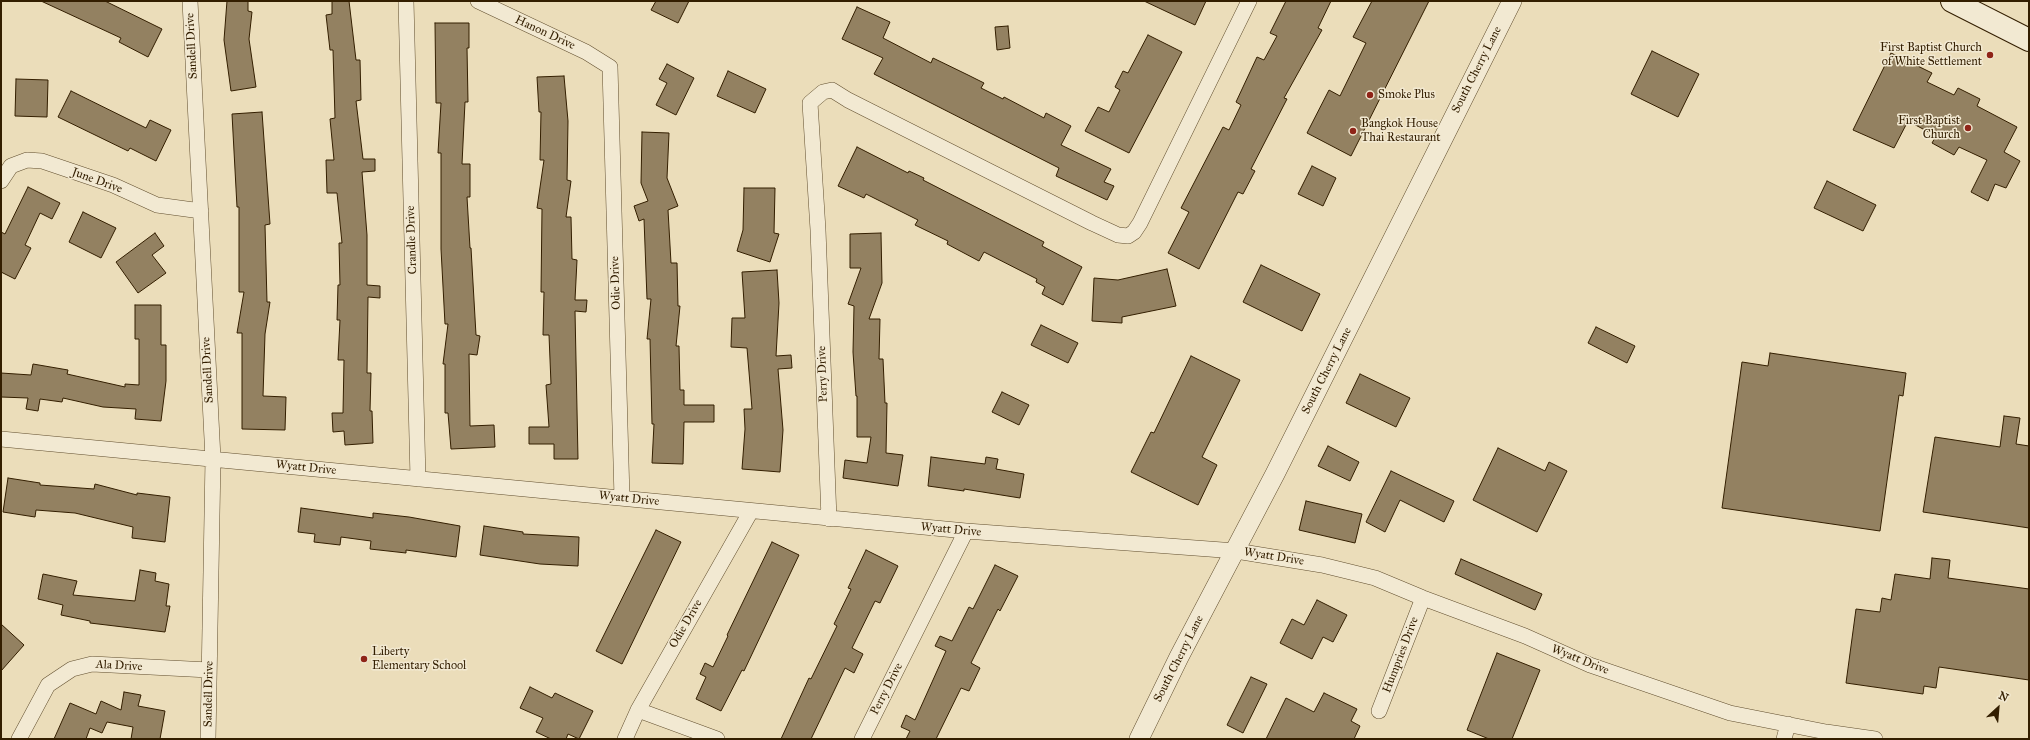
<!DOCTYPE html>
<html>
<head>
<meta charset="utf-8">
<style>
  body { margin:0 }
  #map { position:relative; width:2030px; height:740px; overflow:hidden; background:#ebddba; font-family:"IM FELL Great Primer",serif }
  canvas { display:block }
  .frame { position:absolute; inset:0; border:2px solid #331e00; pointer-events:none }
  .north { position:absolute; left:1978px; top:688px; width:40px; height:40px; -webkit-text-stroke:3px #f2e9d2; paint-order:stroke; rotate:26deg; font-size:11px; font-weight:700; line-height:16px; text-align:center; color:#331e00 }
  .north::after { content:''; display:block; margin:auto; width:14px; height:18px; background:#331e00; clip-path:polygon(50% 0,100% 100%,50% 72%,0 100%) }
</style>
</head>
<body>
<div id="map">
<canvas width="2030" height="740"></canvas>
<div class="frame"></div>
<div class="north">N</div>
</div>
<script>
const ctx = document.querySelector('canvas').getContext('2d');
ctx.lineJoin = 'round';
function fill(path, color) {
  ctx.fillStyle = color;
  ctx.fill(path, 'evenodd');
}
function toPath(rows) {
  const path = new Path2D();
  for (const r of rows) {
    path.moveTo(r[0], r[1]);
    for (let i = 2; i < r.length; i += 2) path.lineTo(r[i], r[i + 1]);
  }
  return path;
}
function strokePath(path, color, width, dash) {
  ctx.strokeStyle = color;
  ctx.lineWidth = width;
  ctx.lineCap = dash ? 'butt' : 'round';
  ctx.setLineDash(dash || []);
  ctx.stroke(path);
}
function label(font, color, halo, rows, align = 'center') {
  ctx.font = font + ' "IM FELL Great Primer",serif';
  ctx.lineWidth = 3;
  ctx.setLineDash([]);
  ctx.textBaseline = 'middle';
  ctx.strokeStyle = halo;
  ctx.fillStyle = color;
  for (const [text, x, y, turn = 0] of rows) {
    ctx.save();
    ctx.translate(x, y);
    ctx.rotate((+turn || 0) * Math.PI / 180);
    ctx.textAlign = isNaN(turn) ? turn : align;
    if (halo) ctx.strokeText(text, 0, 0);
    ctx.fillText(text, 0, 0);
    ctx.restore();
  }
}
const building = toPath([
  [41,1,105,1,162,29,148,57,119,42,121,38,41,1],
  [227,1,248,1,248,11,252,12,249,39,256,87,231,91,224,40,227,1],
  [332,1,349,1,356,60,360,60,361,100,356,101,363,159,375,159,375,171,362,172,367,235,367,285,380,286,380,298,368,297,367,373,371,373,370,411,372,411,373,443,345,445,344,431,333,432,332,413,343,413,344,360,338,360,340,320,337,320,338,285,340,285,339,243,342,243,337,193,327,193,326,160,334,160,330,119,335,118,333,50,330,50,326,15,332,14,332,1],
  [656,1,689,1,678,23,651,10,656,1],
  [1144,1,1206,1,1195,25,1144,1],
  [1286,1,1331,1,1318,28,1322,30,1284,98,1287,99,1251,169,1255,171,1243,194,1238,192,1199,269,1168,253,1189,212,1181,208,1223,127,1229,130,1241,105,1236,102,1257,57,1264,60,1277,36,1270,33,1286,1],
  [1372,1,1429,1,1351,156,1307,133,1329,90,1340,96,1366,43,1353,37,1372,1],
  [857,7,890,22,883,38,931,63,933,58,968,75,984,83,981,88,1003,99,1004,97,1044,118,1046,113,1071,126,1061,145,1111,169,1104,182,1114,186,1107,200,1056,176,1059,168,874,74,883,58,842,39,857,7],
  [435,23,469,23,469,48,467,48,468,102,465,102,462,164,470,164,470,197,467,197,470,248,471,248,476,335,480,336,477,355,469,354,470,426,494,425,495,447,451,449,448,413,445,413,445,364,443,364,448,324,445,324,441,249,441,153,438,153,441,103,436,103,435,23],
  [1008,26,1010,48,997,50,995,27,1008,26],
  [1148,35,1182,52,1129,153,1085,131,1098,107,1109,112,1120,90,1115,87,1123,71,1128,73,1148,35],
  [1652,51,1699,74,1678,117,1631,94,1652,51],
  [1891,53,1932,73,1927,82,1954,95,1958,88,1980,99,1977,106,2017,127,2004,152,2020,161,2006,188,1995,184,1988,201,1971,192,1987,160,1959,147,1954,155,1932,143,1936,136,1908,121,1894,148,1853,130,1891,53],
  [667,64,694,78,676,115,656,105,667,83,659,79,667,64],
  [728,71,766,89,755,113,717,96,728,71],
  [564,76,568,121,567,180,571,181,566,217,571,217,572,259,577,260,575,300,587,300,586,312,575,311,578,459,554,459,554,444,529,444,529,427,549,427,546,385,551,384,549,335,543,335,544,292,541,292,542,209,537,208,544,160,540,160,541,112,539,112,537,77,564,76],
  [16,79,48,80,47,117,15,116,16,79],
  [71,91,146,128,150,120,171,130,156,161,130,148,128,151,58,117,71,91],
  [262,112,270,224,265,225,267,302,270,302,265,334,263,396,286,397,285,430,242,429,242,333,237,333,244,292,239,292,239,207,237,207,232,114,262,112],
  [642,132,669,133,667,178,678,206,668,210,671,263,677,263,678,306,680,306,676,346,679,346,680,390,684,390,684,405,714,405,714,422,684,422,683,464,652,463,654,424,652,424,650,339,647,339,651,299,647,299,644,219,639,221,634,206,648,201,641,183,642,132],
  [857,147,908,173,909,171,924,178,923,180,1044,242,1042,246,1082,267,1063,305,1042,294,1045,287,1036,282,1037,279,984,252,979,261,947,244,948,241,915,225,918,220,866,194,864,198,838,186,857,147],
  [1312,166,1336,178,1323,206,1298,194,1312,166],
  [1827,181,1876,205,1863,231,1814,208,1827,181],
  [28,187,60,203,52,219,40,213,25,245,31,248,15,279,1,272,1,232,5,234,28,187],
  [744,188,775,188,774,233,779,234,770,262,737,251,743,230,744,188],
  [83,212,116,228,101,258,69,242,83,212],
  [155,233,164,246,152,255,166,273,138,293,116,262,155,233],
  [881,233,882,283,869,319,880,319,879,359,883,359,885,403,887,403,886,453,903,455,898,486,843,478,845,460,867,463,871,437,857,437,857,396,856,396,853,352,854,306,848,304,861,268,850,268,850,234,881,233],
  [1261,265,1320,294,1302,331,1243,302,1261,265],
  [1167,269,1176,306,1122,317,1122,323,1092,321,1094,278,1118,280,1167,269],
  [777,270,779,303,776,356,791,355,792,368,778,369,783,430,780,472,742,469,745,429,744,409,752,409,750,384,747,348,731,347,732,318,745,318,742,272,777,270],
  [135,305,161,305,161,345,166,345,166,381,161,421,135,419,136,409,103,407,63,398,62,402,40,399,38,411,26,409,28,398,1,397,1,373,31,375,33,364,68,370,67,374,125,387,125,384,139,385,139,339,135,339,135,305],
  [1041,325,1078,343,1068,363,1031,345,1041,325],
  [1596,327,1635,346,1627,363,1588,343,1596,327],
  [1770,353,1906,373,1903,396,1899,395,1880,531,1722,508,1742,362,1768,366,1770,353],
  [1191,356,1240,380,1202,457,1217,465,1198,505,1131,472,1151,432,1154,433,1191,356],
  [1360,374,1410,398,1396,427,1346,403,1360,374],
  [1002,392,1029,405,1019,425,992,412,1002,392],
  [2004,416,2020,418,2016,444,2029,446,2029,528,1923,512,1935,437,2000,447,2004,416],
  [1328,446,1359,462,1350,481,1318,466,1328,446],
  [1498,448,1545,471,1549,462,1567,471,1537,532,1473,500,1498,448],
  [931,457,985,464,986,457,998,459,996,469,1024,474,1020,498,964,489,964,491,928,486,931,457],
  [1391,471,1454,501,1444,522,1400,500,1385,532,1366,522,1391,471],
  [8,478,40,483,40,485,94,489,95,484,137,495,137,493,170,497,165,542,132,538,133,527,75,513,36,510,35,517,3,512,8,478],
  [1306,501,1362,514,1355,543,1299,530,1306,501],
  [301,508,373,518,373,513,409,517,460,526,456,557,406,550,406,553,370,549,371,541,341,537,340,545,314,542,315,534,298,532,301,508],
  [484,526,523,532,523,534,579,537,578,566,540,564,480,555,484,526],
  [656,530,681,542,622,664,596,651,656,530],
  [772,542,799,555,744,671,742,670,721,711,696,699,706,677,700,674,705,663,713,667,728,636,727,635,772,542],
  [866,550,898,566,880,603,875,601,852,648,863,654,854,673,845,668,811,739,781,739,809,678,811,679,837,626,834,624,851,589,848,588,866,550],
  [1932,558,1950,560,1948,578,2029,589,2029,680,1939,667,1936,688,1924,686,1923,694,1846,683,1856,609,1880,612,1882,598,1891,600,1895,574,1930,579,1932,558],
  [1461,559,1542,594,1535,610,1455,574,1461,559],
  [995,565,1018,576,1000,611,998,609,971,663,980,668,969,691,961,688,936,739,906,739,910,731,901,727,906,715,915,720,946,651,935,646,940,636,952,641,969,607,973,609,995,565],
  [140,570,156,573,155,581,169,584,166,606,170,606,165,632,90,623,90,621,61,615,63,605,38,599,43,574,77,581,73,595,135,601,140,570],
  [1317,600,1347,615,1333,642,1323,637,1312,659,1280,643,1292,619,1304,625,1317,600],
  [1,624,24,645,1,671,1,624],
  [1497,653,1540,670,1512,739,1489,739,1467,730,1497,653],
  [1251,677,1267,684,1243,733,1227,725,1251,677],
  [530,687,552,698,555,693,593,711,579,739,568,734,566,739,551,739,536,732,543,718,520,708,530,687],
  [124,692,141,695,138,706,165,711,160,739,131,739,133,727,107,722,102,733,90,728,86,739,54,739,70,703,96,714,101,701,121,710,124,692],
  [1324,693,1357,709,1351,721,1360,726,1354,739,1266,739,1286,698,1314,712,1324,693]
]);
fill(building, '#938161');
strokePath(building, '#331e00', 1);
const minor = toPath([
  [190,1,213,459,208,739],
  [406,1,418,479],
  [478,1,586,52,610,67,622,498],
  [1,181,11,166,27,160,42,161,113,185,157,205,201,211],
  [1,439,966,531,1236,551,1322,565,1375,578,1423,598,1525,636,1590,665,1730,713,1826,732,1875,739],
  [829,519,818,230,810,103,823,92,832,90,848,100,1092,223,1118,235,1128,236,1134,232,1140,223,1249,1],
  [638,710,717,739],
  [1379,711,1423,598],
  [19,739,48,685,72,669,92,664,209,670],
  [625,739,638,710,751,511],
  [862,739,966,531],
  [1784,739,1788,724]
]);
const tertiary = toPath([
  [1139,739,1179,657,1275,474,1512,1]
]);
const secondary = toPath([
  [1952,1,2029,40]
]);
strokePath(minor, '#614e2e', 16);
strokePath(tertiary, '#614e2e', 20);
strokePath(secondary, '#331e00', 24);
strokePath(minor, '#f2e9d2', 15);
strokePath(tertiary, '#f2e9d2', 19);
strokePath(secondary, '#f2e9d2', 22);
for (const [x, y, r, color] of [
  [1990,55,4,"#8f2418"],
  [1370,95,4,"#8f2418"],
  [1968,128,4,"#8f2418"],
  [1353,131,4,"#8f2418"],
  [364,659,4,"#8f2418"]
]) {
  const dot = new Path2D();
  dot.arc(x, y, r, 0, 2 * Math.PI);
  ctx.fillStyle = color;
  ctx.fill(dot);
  strokePath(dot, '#f2e9d2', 1.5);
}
label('12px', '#331e00', '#f2e9d2', [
  ["Hanon Drive",545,33,25],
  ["Sandell Drive",192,46,-93],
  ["South Cherry Lane",1477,70,-63],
  ["June Drive",97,181,20],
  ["Crandle Drive",412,240,-92],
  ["Odie Drive",616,283,-92],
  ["Sandell Drive",208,370,-93],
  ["South Cherry Lane",1327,371,-63],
  ["Perry Drive",823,374,-92],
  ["Wyatt Drive",306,468,6],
  ["Wyatt Drive",629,499,6],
  ["Wyatt Drive",951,530,5],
  ["Wyatt Drive",1274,557,9],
  ["Odie Drive",686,624,-60],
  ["Humpries Drive",1401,655,-69],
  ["South Cherry Lane",1179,659,-63],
  ["Wyatt Drive",1580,660,22],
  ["Ala Drive",119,666,3],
  ["Perry Drive",887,689,-63],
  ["Sandell Drive",209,694,-89]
]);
label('12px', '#331e00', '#f2e9d2', [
  ["First Baptist Church",1982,48,"right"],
  ["of White Settlement",1982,62,"right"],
  ["Smoke Plus",1378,95],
  ["First Baptist",1960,121,"right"],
  ["Church",1960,135,"right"],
  ["Bangkok House",1361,124],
  ["Thai Restaurant",1361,138],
  ["Liberty",372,652],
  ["Elementary School",372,666]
], 'left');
</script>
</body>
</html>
